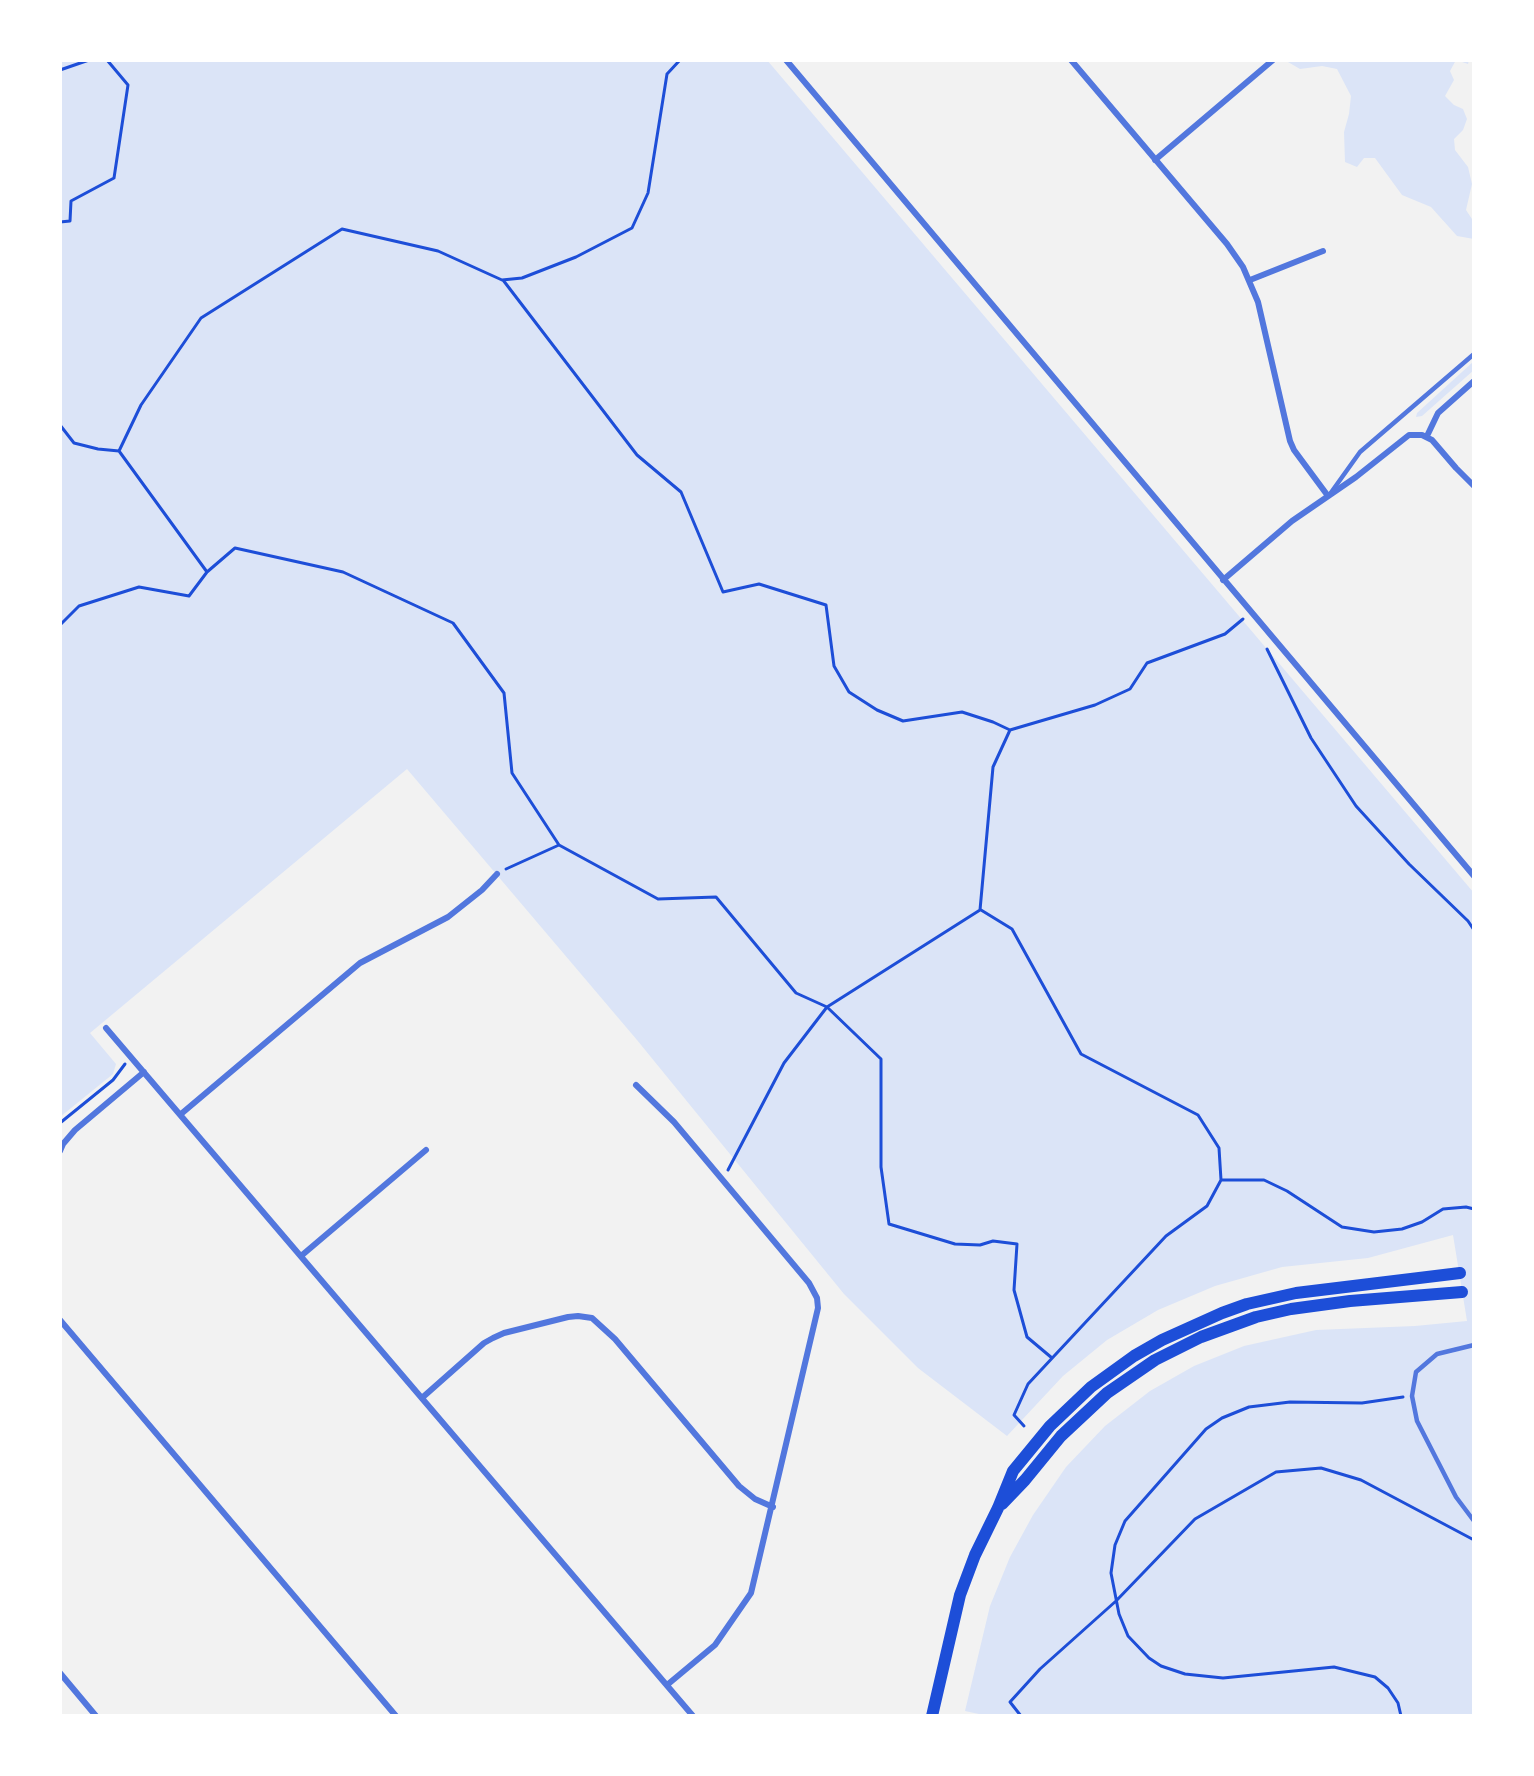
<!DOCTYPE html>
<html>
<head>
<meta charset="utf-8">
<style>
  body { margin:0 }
  #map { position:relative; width:1534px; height:1776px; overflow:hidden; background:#f2f2f2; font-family:"Times New Roman",serif }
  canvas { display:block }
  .frame { position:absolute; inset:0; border:62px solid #fff; pointer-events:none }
</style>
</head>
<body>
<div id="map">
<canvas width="1534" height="1776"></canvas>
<div class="frame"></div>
</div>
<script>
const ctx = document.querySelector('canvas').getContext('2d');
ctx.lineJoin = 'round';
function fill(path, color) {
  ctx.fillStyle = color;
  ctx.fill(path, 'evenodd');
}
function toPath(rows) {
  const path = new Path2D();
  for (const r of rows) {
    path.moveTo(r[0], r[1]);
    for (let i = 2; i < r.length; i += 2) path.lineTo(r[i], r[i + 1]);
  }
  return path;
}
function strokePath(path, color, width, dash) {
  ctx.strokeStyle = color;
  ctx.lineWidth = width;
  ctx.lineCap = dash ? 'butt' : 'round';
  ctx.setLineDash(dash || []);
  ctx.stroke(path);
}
fill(toPath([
  [60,60,767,60,1474,893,1474,1716,988,1716,965,1711,990,1606,1010,1557,1033,1515,1066,1467,1105,1426,1150,1391,1194,1366,1244,1346,1316,1330,1415,1326,1467,1321,1453,1235,1368,1258,1282,1267,1215,1286,1158,1310,1107,1340,1063,1376,1007,1436,918,1368,844,1294,637,1040,407,769,90,1033,116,1064,113,1074,60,1117],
  [1290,60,1469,60,1468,64,1456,60,1450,71,1454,80,1445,96,1454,105,1463,109,1467,119,1463,130,1454,139,1455,150,1468,167,1472,184,1466,210,1474,222,1474,239,1457,236,1431,207,1402,195,1375,158,1364,158,1357,167,1345,162,1344,132,1349,114,1351,96,1337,69,1322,66,1300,69,1288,62],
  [1474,361,1474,370,1422,416,1416,417,1417,413]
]), '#dbe4f7');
strokePath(toPath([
  [60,70,89,60],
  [60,222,70,221,71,201,114,178,128,85,107,60],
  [503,280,637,455,681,492,723,592,759,584,826,605,834,666,849,692,877,710,903,721,962,712,993,722,1010,730],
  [60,425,74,443,98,449,119,451,207,572,189,596,139,587,79,606,60,625],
  [119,451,141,405,201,318,342,229,438,251,502,280,522,278,576,257,632,228,648,193,667,74,680,60],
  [207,572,235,548,343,572,453,623,504,693,512,773,559,845,658,899,716,897,796,993,827,1007,881,1059,881,1167,889,1224,955,1244,980,1245,993,1241,1017,1244,1014,1290,1027,1337,1052,1358],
  [1267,649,1311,738,1356,806,1409,864,1468,921,1474,930],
  [506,869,559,845],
  [981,910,1012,929,1081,1054,1198,1115,1219,1148,1221,1180,1207,1206,1166,1236,1028,1384,1014,1415,1024,1426],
  [60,1123,113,1080,125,1064],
  [728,1170,784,1063,827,1007,980,910,993,767,1010,730,1095,705,1130,689,1147,663,1225,634,1243,619],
  [1221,1180,1264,1180,1287,1191,1342,1227,1374,1232,1402,1229,1422,1222,1443,1209,1466,1207,1474,1209],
  [1021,1716,1010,1702,1040,1669,1116,1601,1195,1519,1276,1472,1321,1468,1361,1480,1474,1540],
  [1401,1716,1398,1703,1388,1688,1375,1677,1334,1667,1223,1678,1185,1674,1161,1666,1149,1658,1128,1636,1119,1614,1111,1573,1115,1545,1125,1521,1206,1429,1222,1418,1249,1407,1290,1402,1362,1403,1403,1397]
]), '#1d4ed8', 3);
strokePath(toPath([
  [1330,494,1360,452,1474,354],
  [1474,1345,1437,1354,1416,1372,1412,1396,1417,1421,1456,1497,1474,1521]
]), '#5277de', 4.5);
strokePath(toPath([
  [786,60,1474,876],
  [1071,60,1227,244,1243,267,1258,302,1290,441,1294,450,1328,496],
  [1155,160,1273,60],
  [1250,280,1323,251],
  [1427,436,1438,413,1474,381],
  [1223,580,1292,521,1356,477,1409,435,1422,435,1432,440,1456,468,1474,486],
  [106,1028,693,1716],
  [636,1085,674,1122,809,1283,817,1298,818,1308,751,1593,715,1645,667,1685],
  [181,1114,360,963,448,917,482,890,497,874],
  [60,1151,63,1144,75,1130,144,1072],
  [301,1256,426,1150],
  [60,1320,396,1716],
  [423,1397,484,1343,493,1338,504,1333,568,1317,578,1316,592,1318,615,1339,739,1486,755,1499,773,1507],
  [60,1673,96,1716]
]), '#5277de', 6);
strokePath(toPath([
  [1002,1504,1025,1480,1061,1436,1107,1393,1155,1360,1201,1337,1256,1317,1291,1309,1350,1301,1462,1292],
  [932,1716,960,1595,975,1555,998,1508,1013,1471,1050,1426,1091,1387,1134,1356,1162,1340,1222,1313,1247,1304,1296,1293,1460,1273]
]), '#1d4ed8', 12);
</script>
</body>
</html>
